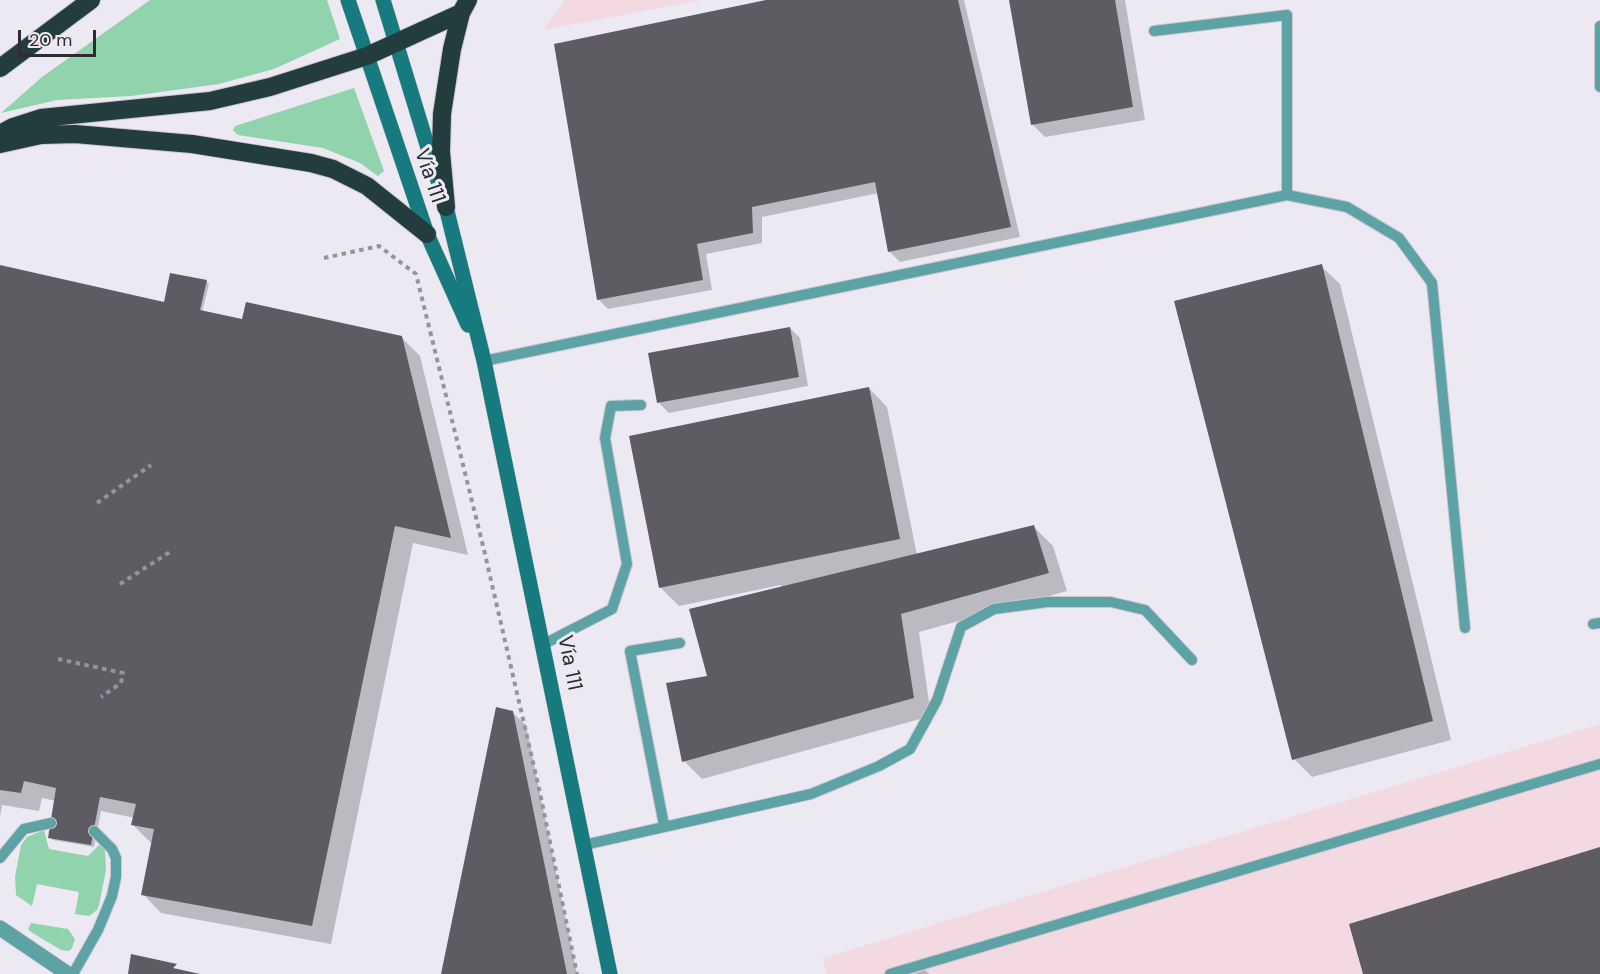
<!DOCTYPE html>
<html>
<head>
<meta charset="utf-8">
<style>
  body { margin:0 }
  #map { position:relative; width:1600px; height:974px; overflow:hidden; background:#ece9f2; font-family:"DM Sans",sans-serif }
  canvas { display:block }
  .scale { position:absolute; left:18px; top:30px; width:78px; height:27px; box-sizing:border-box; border:3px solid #2e2c30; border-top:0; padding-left:8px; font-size:18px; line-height:21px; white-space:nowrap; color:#2e2c30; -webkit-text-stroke:4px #ece9f2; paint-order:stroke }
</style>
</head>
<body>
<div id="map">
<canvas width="1600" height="974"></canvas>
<div class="scale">20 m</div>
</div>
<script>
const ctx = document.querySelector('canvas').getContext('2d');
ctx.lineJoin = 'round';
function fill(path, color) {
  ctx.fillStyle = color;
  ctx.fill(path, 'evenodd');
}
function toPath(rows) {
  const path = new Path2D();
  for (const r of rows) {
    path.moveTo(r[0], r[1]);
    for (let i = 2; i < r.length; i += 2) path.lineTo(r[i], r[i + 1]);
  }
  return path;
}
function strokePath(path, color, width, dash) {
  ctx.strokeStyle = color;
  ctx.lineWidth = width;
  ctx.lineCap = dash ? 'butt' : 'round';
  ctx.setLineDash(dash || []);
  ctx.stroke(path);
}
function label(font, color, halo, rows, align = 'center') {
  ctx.font = font + ' "DM Sans",sans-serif';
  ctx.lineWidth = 6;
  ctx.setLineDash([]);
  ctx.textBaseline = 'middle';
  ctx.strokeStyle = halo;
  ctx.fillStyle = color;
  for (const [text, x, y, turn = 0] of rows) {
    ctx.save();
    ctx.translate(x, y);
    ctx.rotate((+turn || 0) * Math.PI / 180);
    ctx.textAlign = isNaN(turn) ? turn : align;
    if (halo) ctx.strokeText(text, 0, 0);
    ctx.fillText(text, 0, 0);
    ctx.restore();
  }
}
fill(toPath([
  [565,0,702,0,543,30],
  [1600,724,1600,974,827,974,823,958]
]), '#f2d9e2');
fill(toPath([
  [150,0,327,0,340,39,274,69,219,84,131,96,57,100,1,113,42,77],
  [354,88,384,171,378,176,360,163,323,148,238,135,233,130,235,126],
  [44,830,49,849,88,856,100,844,105,851,106,870,99,905,97,910,89,916,75,914,79,892,37,884,32,906,16,895,15,877,21,845,27,837],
  [31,923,68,929,75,939,72,948,69,951,61,950,31,932,28,929]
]), '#90d3ac');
fill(toPath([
  [773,0,964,0,1020,237,900,262,890,252,879,193,762,217,762,243,706,254,712,290,608,309,598,299],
  [1011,0,1125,0,1145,120,1045,137,1032,124],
  [1321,266,1340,284,1451,740,1312,777,1294,759],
  [0,267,169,304,206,281,209,284,202,312,243,321,401,337,420,356,468,555,413,543,331,944,161,913,143,894,152,844,133,825,135,818,101,811,94,847,53,840,50,837,56,801,42,798,39,811,2,805,0,817],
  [790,328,800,338,808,386,669,413,659,403],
  [869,388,887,407,917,555,1034,527,1053,546,1067,591,919,632,931,716,702,779,684,761,708,677,782,588,781,585,679,606,661,588,630,437],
  [512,712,526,725,577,974,443,974],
  [925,970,929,974,913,974]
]), '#0003');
fill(toPath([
  [766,0,958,0,1011,227,888,252,875,182,752,207,753,233,697,244,703,280,597,300,554,44],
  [1009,0,1115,0,1133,107,1031,125],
  [1322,264,1433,721,1292,760,1174,301],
  [0,265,164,302,170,273,207,280,200,310,242,319,246,302,402,336,451,538,395,526,312,926,141,895,154,829,131,825,136,804,100,797,91,845,48,838,56,788,24,781,21,793,0,790],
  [790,327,799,377,657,403,648,353],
  [869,387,900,539,659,588,629,436],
  [1034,525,1049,573,901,614,914,698,682,762,666,683,707,676,689,609],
  [496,707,513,711,567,974,441,974],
  [1600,847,1600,974,1363,974,1349,924],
  [131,954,177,964,173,968,200,974,128,974]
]), '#5e5b63');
const lane = toPath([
  [1154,31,1287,15,1287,195],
  [1600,87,1600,26],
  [484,361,1287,195,1347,207,1399,238,1432,283,1465,628],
  [1593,624,1600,623],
  [544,644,612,609,627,564,605,438,611,406,641,405],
  [664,825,630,651,680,643],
  [584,845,811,794,879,766,910,749,937,700,961,627,994,609,1047,602,1111,602,1145,610,1192,660],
  [0,858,24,829,51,823],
  [73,974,98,930,112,896,116,877,116,858,112,849,94,831],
  [890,974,1600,764]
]);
const street = toPath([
  [0,928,68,974]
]);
const secondary = toPath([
  [348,0,427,234,468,325],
  [383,0,446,207,484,361,610,974]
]);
const highway = toPath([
  [0,68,91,0],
  [0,134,13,127,41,118,210,101,270,87,367,56,461,13],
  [0,144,41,135,75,134,192,144,311,163,333,169,367,186,427,234],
  [446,207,441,152,442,114,452,49,461,13,468,0]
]);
strokePath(lane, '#cac7cf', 12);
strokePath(street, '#cac7cf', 16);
strokePath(secondary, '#cac7cf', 16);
strokePath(highway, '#cac7cf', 20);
strokePath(toPath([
  [324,258,379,246,416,274,485,554,540,793,577,974],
  [97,503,151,465],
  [120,584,173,550],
  [58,659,123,673,121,683,101,697]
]), '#96949b', 4, [4.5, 4.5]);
strokePath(lane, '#5da2a5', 10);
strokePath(street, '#5da2a5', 15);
strokePath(secondary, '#177a7e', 15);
strokePath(highway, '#233c3d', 18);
label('21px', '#2e2c30', '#ece9f2', [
  ["Vía 111",429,176,71],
  ["Vía 111",569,663,79]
]);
</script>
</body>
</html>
